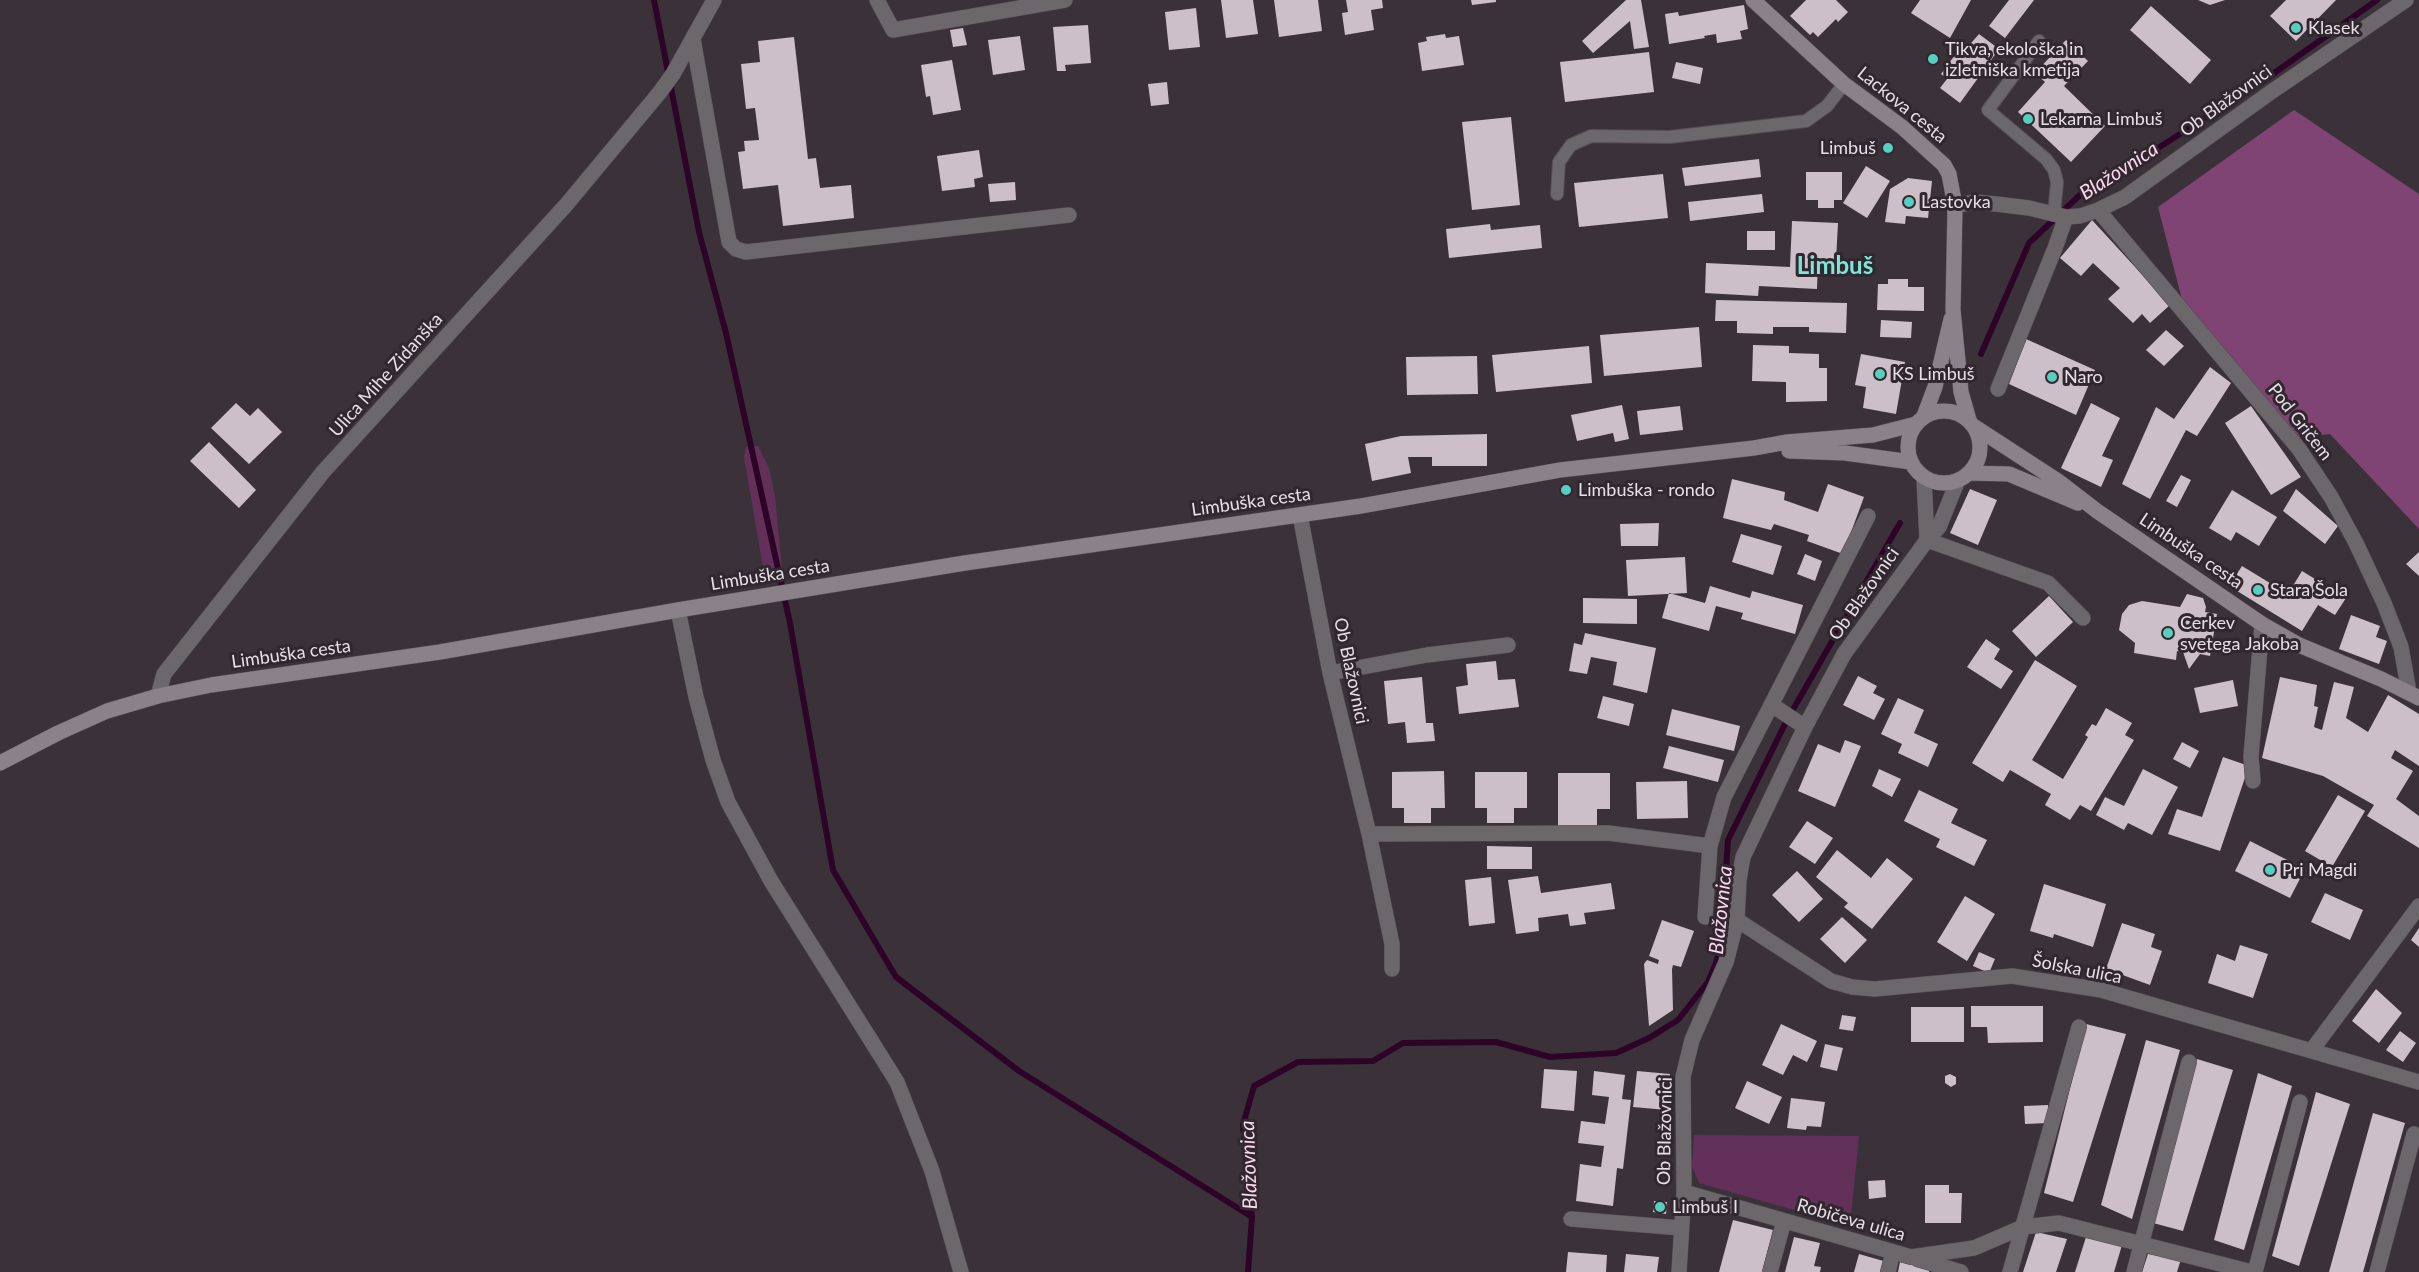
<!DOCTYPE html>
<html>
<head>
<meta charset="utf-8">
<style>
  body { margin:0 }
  canvas { display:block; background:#3b3139 }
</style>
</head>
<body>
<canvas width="2419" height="1272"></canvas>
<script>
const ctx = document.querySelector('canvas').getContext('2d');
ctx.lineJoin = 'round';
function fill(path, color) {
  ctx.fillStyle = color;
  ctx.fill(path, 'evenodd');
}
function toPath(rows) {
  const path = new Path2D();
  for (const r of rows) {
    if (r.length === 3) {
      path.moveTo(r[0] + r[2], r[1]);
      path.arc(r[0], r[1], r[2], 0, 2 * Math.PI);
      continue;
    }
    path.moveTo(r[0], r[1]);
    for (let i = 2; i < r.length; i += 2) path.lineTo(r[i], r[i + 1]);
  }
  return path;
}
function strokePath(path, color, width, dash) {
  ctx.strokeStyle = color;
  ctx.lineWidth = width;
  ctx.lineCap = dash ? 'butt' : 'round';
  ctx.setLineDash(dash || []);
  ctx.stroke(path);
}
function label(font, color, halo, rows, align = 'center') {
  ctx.font = font + ' Lato,sans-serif';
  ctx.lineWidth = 6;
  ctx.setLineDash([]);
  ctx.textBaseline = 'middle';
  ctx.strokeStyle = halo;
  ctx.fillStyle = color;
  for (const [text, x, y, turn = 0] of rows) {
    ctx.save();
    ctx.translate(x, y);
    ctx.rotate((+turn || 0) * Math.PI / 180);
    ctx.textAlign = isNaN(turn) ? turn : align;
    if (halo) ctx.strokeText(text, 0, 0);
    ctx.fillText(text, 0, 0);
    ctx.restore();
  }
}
fill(toPath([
  [758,446,769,468,775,496,782,569,764,573,744,457,746,447],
  [1694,1135,1859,1136,1850,1226,1699,1183,1692,1166]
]), '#623058');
fill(toPath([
  [2294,110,2419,194,2419,529,2330,434,2296,438,2184,307,2158,207]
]), '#7f4473');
strokePath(toPath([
  [654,0,699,232,726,333,790,623,833,870,896,977,1019,1071,1252,1217],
  [1981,354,2029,243,2081,194,2133,164,2263,81,2377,0],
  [1248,1272,1252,1217,1243,1125,1254,1086,1298,1062,1373,1061,1403,1043,1496,1042,1550,1057,1616,1053,1649,1038,1678,1020,1708,982,1716,963,1721,944,1728,840,1787,720,1900,523]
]), '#2d0427', 6);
fill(toPath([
  [1221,0,1253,0,1258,34,1226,38],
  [1274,0,1318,0,1322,31,1279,37],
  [1346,0,1382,0,1383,8,1371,10,1374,30,1345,35,1342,13,1348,12],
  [1471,0,1496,0,1496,2,1472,5],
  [1626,0,1641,0,1649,47,1634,49,1630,21,1593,53,1582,41],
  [1806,0,1836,0,1848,12,1838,22,1836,19,1818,37,1813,32,1810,35,1790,16],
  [1920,0,1971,0,1950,38,1911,13],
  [2009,0,2034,0,2005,38,1989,26],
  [2198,0,2225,0,2210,5],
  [2286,0,2336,0,2296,41,2270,16],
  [1744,5,1748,29,1740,31,1742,39,1717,43,1716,34,1704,36,1705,38,1669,44,1665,14,1678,12,1679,16],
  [2151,6,2211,60,2190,84,2130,30],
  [1196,8,1200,47,1169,50,1165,12],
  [1088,25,1091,63,1065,65,1066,71,1057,71,1053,27],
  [963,28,967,45,953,47,950,30],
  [1445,34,1446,38,1459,36,1464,65,1422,71,1418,43,1427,41,1426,37],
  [1979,34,1999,49,1960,103,1940,88,1947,79,1941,74,1955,55,1959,57],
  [1020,36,1025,70,993,75,988,40],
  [794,37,808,159,816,158,820,188,851,185,854,218,783,226,778,185,743,189,738,152,745,151,744,141,759,140,755,108,746,109,741,64,760,62,758,41],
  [2066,40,2088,61,2064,86,2105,126,2071,162,2018,112,2045,82,2035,73],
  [1649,52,1654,92,1565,102,1560,62],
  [952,60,961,110,933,115,930,96,926,97,921,65],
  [1676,62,1703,68,1700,84,1672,78],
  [1167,82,1169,104,1151,106,1148,84],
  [1511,117,1520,205,1472,210,1462,122],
  [979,150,983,177,974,179,975,187,942,191,937,156],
  [1759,159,1761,177,1685,186,1682,168],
  [1866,166,1890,181,1867,218,1843,203],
  [1806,172,1842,172,1842,200,1834,200,1834,208,1818,208,1818,200,1806,200],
  [1663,174,1668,218,1579,227,1574,183],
  [1908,178,1932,181,1928,218,1906,216,1905,224,1885,222,1890,189],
  [1015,182,1016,200,990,202,988,184],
  [1762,194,1764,212,1690,221,1688,202],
  [2092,220,2170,305,2150,323,2142,314,2133,323,2108,299,2120,288,2093,263,2081,276,2060,258],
  [1792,221,1838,223,1836,261,1818,260,1817,289,1759,286,1758,296,1705,293,1706,263,1790,267],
  [1490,224,1491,230,1540,225,1542,248,1449,258,1446,229],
  [1747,231,1775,231,1775,250,1747,250],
  [1888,279,1908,279,1908,287,1924,287,1924,311,1877,310,1878,284,1888,284],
  [1716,300,1847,303,1846,333,1809,332,1809,327,1773,327,1773,334,1737,333,1737,321,1715,321],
  [1881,320,1912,322,1911,338,1880,337],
  [1699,327,1702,367,1604,376,1600,335],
  [2166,330,2184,346,2164,366,2146,350],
  [2026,339,2095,370,2076,415,2009,384],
  [1753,345,1789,346,1789,353,1819,354,1819,368,1827,368,1827,401,1786,402,1786,382,1752,381],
  [1589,346,1592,383,1496,392,1492,355],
  [1861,354,1905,362,1896,414,1863,408,1866,387,1855,385],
  [1477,356,1478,394,1407,395,1406,357],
  [2210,367,2231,383,2197,436,2186,430,2150,499,2122,484,2156,407,2174,419],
  [236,403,250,416,258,408,282,432,249,464,211,428],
  [2091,403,2120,418,2102,456,2113,460,2101,487,2061,468],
  [1622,405,1629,439,1615,442,1613,433,1577,441,1571,415],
  [1680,406,1683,430,1640,435,1637,411],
  [2251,406,2301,477,2271,495,2225,423],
  [1487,434,1487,466,1432,466,1432,457,1408,457,1411,473,1372,481,1365,444,1401,436],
  [209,442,256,490,239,508,190,461],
  [2181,475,2191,480,2177,507,2166,501],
  [1732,479,1785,492,1784,500,1818,512,1828,484,1864,497,1843,554,1807,541,1809,535,1774,524,1771,530,1723,518],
  [1970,489,1997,500,1978,545,1950,533],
  [2296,489,2338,526,2325,544,2283,511],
  [2232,490,2277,517,2259,546,2236,532,2231,541,2209,528],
  [1659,523,1658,546,1621,546,1620,524],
  [1741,534,1782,546,1773,575,1732,562],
  [2419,552,2419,576,2406,564],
  [1805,554,1822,561,1815,581,1797,574],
  [1685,557,1687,593,1628,596,1626,560],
  [2242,566,2288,594,2302,571,2346,598,2335,615,2318,605,2302,631,2229,586],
  [1710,586,1750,598,1752,591,1803,605,1795,634,1741,619,1743,613,1716,606,1709,631,1662,618,1669,593,1705,603],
  [2187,594,2203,598,2206,607,2205,612,2217,614,2210,656,2200,654,2189,669,2183,652,2177,651,2176,660,2134,653,2135,643,2119,630,2122,614,2129,605,2142,601,2180,607],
  [2049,596,2073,622,2036,657,2012,631],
  [1583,598,1637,599,1637,624,1583,623],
  [2351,615,2380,626,2376,637,2387,641,2379,664,2339,649],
  [1585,633,1656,648,1647,693,1613,685,1617,662,1591,657,1587,674,1569,671,1574,643,1582,645],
  [1986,639,2000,649,1994,659,2013,671,2001,689,1967,667],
  [2035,660,2077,686,2032,760,2063,779,2088,737,2085,735,2092,724,2096,726,2106,708,2132,723,2125,735,2134,740,2091,811,2080,805,2070,820,2045,805,2051,794,2010,770,2003,782,1972,763],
  [1496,661,1498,680,1515,679,1519,707,1459,714,1456,687,1468,685,1466,664],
  [1858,676,1877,686,1873,693,1885,699,1874,720,1843,705],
  [1422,677,1426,723,1433,723,1435,741,1407,743,1405,722,1388,724,1384,681],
  [2280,677,2317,685,2314,706,2318,707,2314,727,2322,730,2334,682,2354,687,2346,718,2368,732,2388,695,2419,714,2419,766,2395,750,2391,758,2413,771,2396,799,2419,816,2419,848,2367,816,2374,805,2323,776,2262,758],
  [2233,680,2238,706,2200,713,2194,688],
  [1603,696,1634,704,1629,726,1597,718],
  [1898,698,1924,710,1914,733,1938,744,1928,767,1898,753,1902,744,1881,734],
  [1672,709,1740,726,1734,751,1666,735],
  [1845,740,1861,746,1835,807,1798,791,1818,744,1840,753],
  [2182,742,2199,751,2190,768,2173,759],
  [1669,746,1724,760,1718,782,1663,768],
  [2223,757,2249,766,2220,851,2168,834,2177,809,2202,817],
  [1879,769,1901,779,1892,797,1872,786],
  [2143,769,2178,787,2152,835,2128,823,2124,830,2096,815,2105,797,2124,806],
  [1444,771,1445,808,1431,808,1431,823,1404,823,1404,808,1392,808,1392,772],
  [1475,772,1527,772,1527,808,1514,808,1514,823,1487,823,1487,808,1475,808],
  [1558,773,1610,773,1610,809,1597,809,1597,826,1558,826],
  [1687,781,1688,818,1637,819,1636,782],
  [1919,790,1958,809,1951,823,1987,840,1974,866,1936,847,1940,839,1904,821],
  [2338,795,2365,811,2332,867,2305,851],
  [1807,821,1833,838,1815,864,1789,847],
  [2250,841,2305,869,2290,898,2235,871],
  [1487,846,1532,847,1532,869,1487,869],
  [1837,850,1871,878,1887,858,1913,879,1872,929,1844,907,1848,903,1816,877],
  [1797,871,1823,899,1799,922,1772,895],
  [1538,876,1541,893,1611,883,1615,909,1584,913,1586,924,1570,926,1568,914,1538,918,1539,931,1516,934,1508,880],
  [1491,877,1495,923,1469,926,1465,880],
  [2044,884,2106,904,2093,947,2054,934,2053,938,2030,931],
  [2325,893,2363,910,2350,940,2311,922],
  [1965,896,1995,914,1967,961,1937,942],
  [1842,917,1867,940,1845,963,1820,939],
  [1662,920,1694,931,1681,967,1673,965,1672,969,1673,1010,1649,1026,1644,964,1647,960,1658,964,1659,960,1649,956],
  [2122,923,2155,934,2151,947,2162,951,2150,985,2106,969],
  [2419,928,2419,947,2411,940],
  [2240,945,2268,954,2253,998,2208,983,2217,954,2235,961],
  [1979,952,1995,959,1989,973,1973,966],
  [2376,989,2402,1013,2379,1043,2352,1021],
  [1971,1006,2043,1006,2043,1042,1988,1043,1987,1027,1971,1027],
  [1911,1007,1964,1007,1964,1042,1911,1042],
  [1842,1015,1856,1017,1853,1031,1839,1029],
  [1781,1024,1817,1041,1807,1062,1793,1055,1783,1075,1762,1065],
  [2086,1024,2126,1034,2073,1202,2044,1193],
  [2400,1031,2416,1043,2403,1062,2386,1050],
  [2146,1040,2180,1050,2132,1219,2101,1205],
  [1825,1044,1843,1048,1837,1071,1820,1067],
  [2197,1059,2233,1070,2183,1231,2153,1223],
  [1544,1069,1577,1071,1574,1111,1541,1108],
  [1594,1071,1625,1075,1622,1099,1631,1100,1623,1169,1617,1168,1613,1206,1576,1201,1580,1164,1601,1167,1604,1146,1578,1143,1581,1121,1605,1124,1609,1097,1592,1095],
  [1637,1071,1670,1074,1667,1110,1633,1107],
  [2258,1073,2292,1086,2244,1250,2214,1240],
  [1950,1074,1956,1077,1956,1084,1951,1087,1945,1083,1945,1076],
  [1747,1081,1782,1097,1769,1124,1735,1108],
  [2316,1092,2350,1104,2299,1266,2272,1256],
  [1791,1098,1825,1102,1821,1127,1807,1126,1806,1130,1787,1128],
  [2048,1105,2048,1123,2025,1124,2024,1106],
  [2373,1113,2405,1123,2363,1272,2329,1272],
  [1885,1180,1886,1197,1869,1199,1868,1181],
  [1925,1185,1949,1185,1949,1193,1962,1193,1961,1223,1925,1223],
  [1654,1201,1667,1202,1666,1214,1653,1212],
  [1733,1220,1773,1230,1762,1272,1719,1272],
  [2036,1232,2067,1239,2056,1272,2023,1272],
  [1794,1237,1820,1243,1814,1266,1821,1267,1820,1272,1785,1272],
  [2086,1237,2122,1245,2114,1272,2075,1272],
  [1568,1252,1607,1255,1606,1272,1566,1272],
  [1626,1254,1659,1257,1657,1272,1624,1272],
  [1859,1254,1887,1262,1884,1272,1854,1272],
  [2148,1254,2181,1259,2177,1272,2142,1272],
  [1900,1262,1930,1269,1929,1272,1898,1272]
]), '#ccbfc8');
const lane = toPath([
  [2039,41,1988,110,2046,159,2054,170,2057,182,2054,215],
  [1557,194,1559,162,1571,145,1591,136,1670,137,1806,121,1827,106,1844,84]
]);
const street = toPath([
  [877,0,893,30,1065,0],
  [693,39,729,242,736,249,746,252,1069,215],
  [1955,206,1974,202,1996,204,2029,208,2066,217,2080,216,2098,210,2125,197,2271,92,2406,0],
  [2098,210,2299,449,2331,497,2356,543,2384,603,2401,647,2409,692],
  [1998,389,2055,248,2066,217],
  [1958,480,1939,527,1927,540,2048,583,2083,618],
  [1300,515,1330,673,1369,834,1392,944,1392,969],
  [678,610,696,697,713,760,728,802,771,881,897,1082,932,1171,961,1272],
  [1330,673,1427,655,1508,645],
  [158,696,164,674,323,472,566,205,660,92,673,74,714,0],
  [1772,705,1805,727],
  [2253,781,2251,757,2262,624],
  [1369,834,1608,833,1710,846],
  [1705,917,1710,846,1724,797,1868,516],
  [1737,920,1831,981,1852,987,1875,989,2012,976,2101,990,2419,1082],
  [2312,1050,2419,906],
  [1684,1192,1911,1257,1974,1248,2023,1227,2059,1223,2252,1272],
  [1571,1219,1681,1228],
  [1917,1259,1961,1272],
  [1679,1272,1684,1192,1683,1077,1692,1040,1726,962,1737,920,1739,880,1743,857,1805,727,1844,654,1927,540,1924,479],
  [1770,1272,1784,1221],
  [1888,1272,1893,1252],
  [2010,1272,2079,1027],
  [2134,1272,2189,1062],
  [2255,1272,2300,1102],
  [2377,1272,2414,1134]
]);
const secondary = toPath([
  [1753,0,1844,84,1902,127,1944,165,1949,174,1955,206,1953,310,1961,392,1969,420],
  [1944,447,36],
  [1924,416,1935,387,1951,319],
  [1975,427,2058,481,2097,511,2262,624,2299,645,2381,679,2419,698],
  [1789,451,1845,453,1911,462],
  [1970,473,2009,474,2078,503],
  [0,763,58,733,107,711,158,696,211,685,440,652,678,610,965,563,1361,506,1560,470,1754,448,1787,442,1873,435,1916,424]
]);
strokePath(lane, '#564d55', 14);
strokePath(street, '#564d55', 16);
strokePath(secondary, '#564d55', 16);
strokePath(lane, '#6c676b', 12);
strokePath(street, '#6c676b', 15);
strokePath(secondary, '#8b8289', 15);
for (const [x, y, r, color] of [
  [2296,28,6,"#58cec0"],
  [1933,59,6,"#58cec0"],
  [2028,119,6,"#58cec0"],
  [1888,148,6,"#58cec0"],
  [1909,202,6,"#58cec0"],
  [1880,374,6,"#58cec0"],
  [2052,377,6,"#58cec0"],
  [1566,490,6,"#58cec0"],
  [2258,590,6,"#58cec0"],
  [2168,633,6,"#58cec0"],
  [2270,870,6,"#58cec0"],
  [1660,1207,6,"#58cec0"]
]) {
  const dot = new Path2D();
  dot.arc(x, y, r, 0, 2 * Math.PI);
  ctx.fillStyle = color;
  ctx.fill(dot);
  strokePath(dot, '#31272e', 2);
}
label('18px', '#e6dfe5', '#31272e', [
  ["Klasek",2308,28],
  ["Tikva, ekološka in",1945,49],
  ["izletniška kmetija",1945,70],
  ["Lekarna Limbuš",2040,119],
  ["Limbuš",1876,148,"right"],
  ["Lastovka",1921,202],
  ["KS Limbuš",1892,374],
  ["Naro",2064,377],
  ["Limbuška - rondo",1578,490],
  ["Stara Šola",2270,590],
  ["Cerkev",2180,623],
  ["svetega Jakoba",2180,644],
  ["Pri Magdi",2282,870],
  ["Limbuš I",1672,1207]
], 'left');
label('18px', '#e6dfe5', '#31272e', [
  ["Ob Blažovnici",2226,101,-36],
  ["Lackova cesta",1902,105,39],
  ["Ulica Mihe Zidanška",386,375,-48],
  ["Pod Gričem",2300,422,52],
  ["Limbuška cesta",1251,502,-8],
  ["Limbuška cesta",2191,551,34],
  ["Limbuška cesta",770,575,-9],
  ["Ob Blažovnici",1864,594,-55],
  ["Limbuška cesta",291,654,-8],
  ["Ob Blažovnici",1351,671,78],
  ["Šolska ulica",2077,969,11],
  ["Ob Blažovnici",1665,1131,-89],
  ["Robičeva ulica",1851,1220,16]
]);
label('italic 20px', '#fbd7f2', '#31272e', [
  ["Blažovnica",2119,171,-33],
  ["Blažovnica",1721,910,-84],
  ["Blažovnica",1249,1165,-92]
]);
label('bold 24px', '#7de6d9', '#31272e', [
  ["Limbuš",1835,266]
]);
</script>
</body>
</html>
